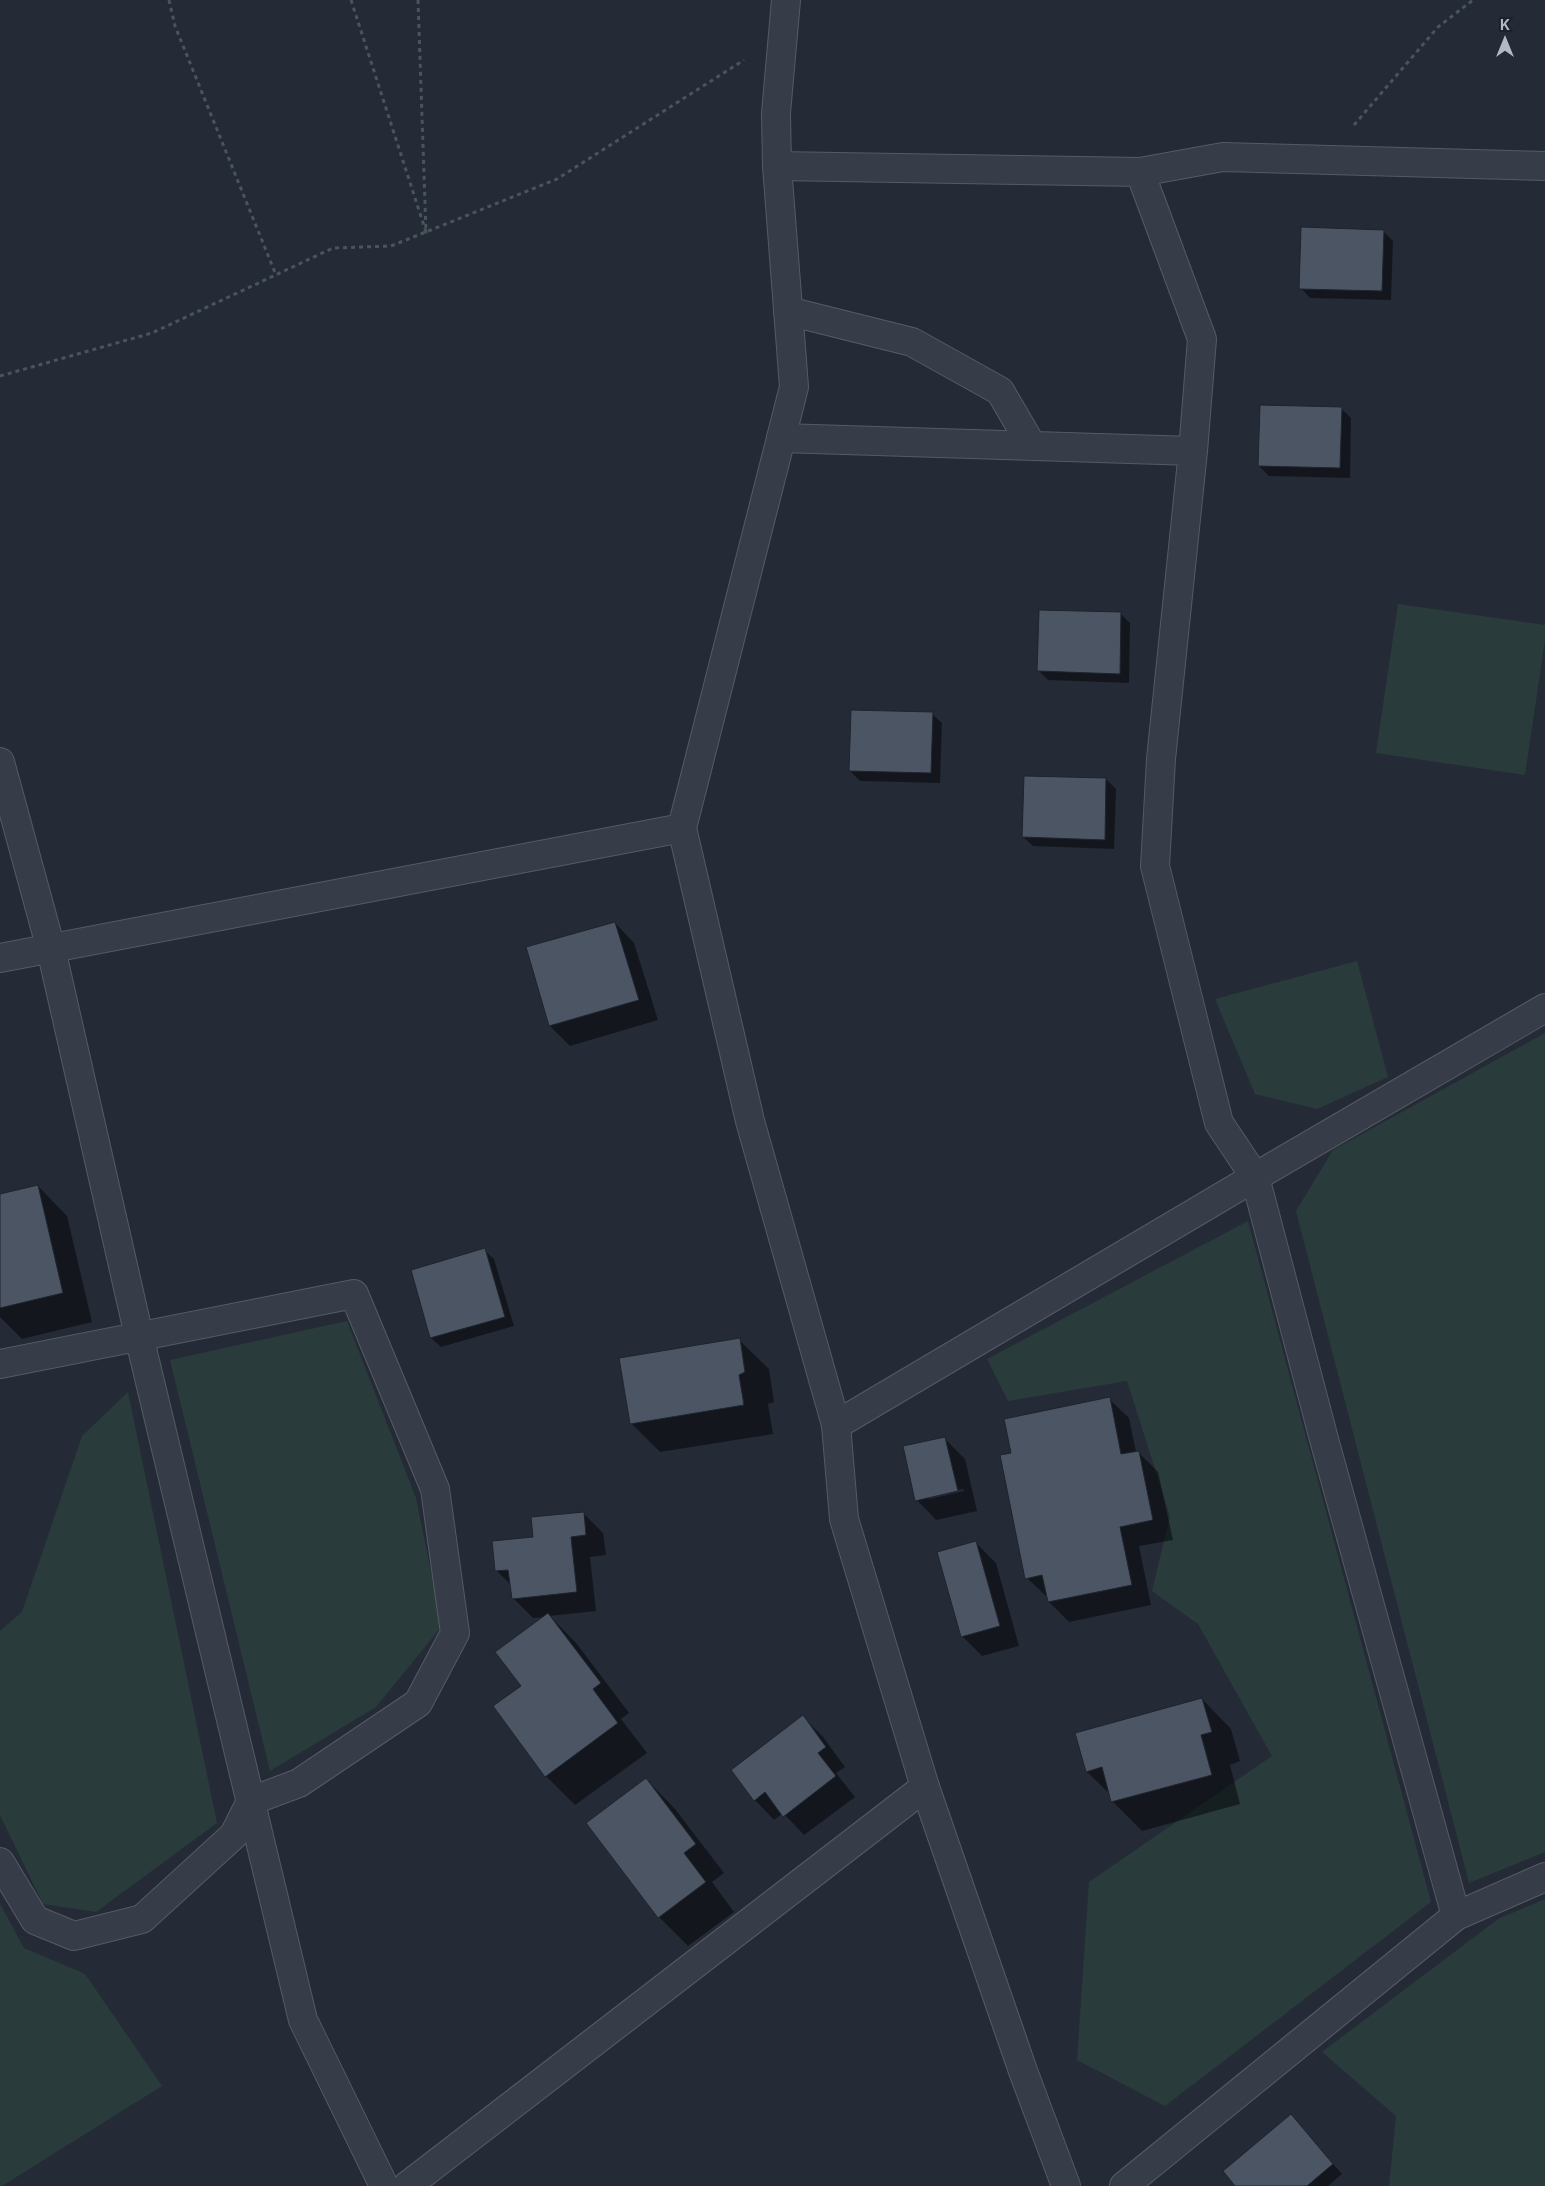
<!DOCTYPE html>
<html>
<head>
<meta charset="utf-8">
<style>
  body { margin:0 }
  #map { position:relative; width:1545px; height:2186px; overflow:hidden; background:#242b37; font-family:Inter,sans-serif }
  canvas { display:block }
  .north { position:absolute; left:1480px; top:15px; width:50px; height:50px; -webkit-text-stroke:4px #1c222c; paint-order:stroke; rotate:0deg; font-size:14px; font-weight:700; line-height:20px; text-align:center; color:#b2b8c4 }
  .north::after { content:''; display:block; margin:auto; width:18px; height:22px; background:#b2b8c4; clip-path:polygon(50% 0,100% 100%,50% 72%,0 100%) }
</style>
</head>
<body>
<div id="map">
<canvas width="1545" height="2186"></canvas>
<div class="north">K</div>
</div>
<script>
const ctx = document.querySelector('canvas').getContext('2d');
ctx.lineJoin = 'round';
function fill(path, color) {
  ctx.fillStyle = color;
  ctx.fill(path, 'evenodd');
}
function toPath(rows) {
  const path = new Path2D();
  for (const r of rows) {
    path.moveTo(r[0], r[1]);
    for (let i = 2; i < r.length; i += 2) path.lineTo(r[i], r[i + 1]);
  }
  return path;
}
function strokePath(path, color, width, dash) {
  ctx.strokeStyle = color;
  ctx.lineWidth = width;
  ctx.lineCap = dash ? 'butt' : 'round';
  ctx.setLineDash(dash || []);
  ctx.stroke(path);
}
fill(toPath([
  [1398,604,1545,625,1545,640,1525,775,1376,753],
  [1357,961,1388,1077,1317,1109,1255,1094,1215,999],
  [1545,1033,1545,1852,1469,1883,1296,1211,1333,1150],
  [1248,1221,1431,1902,1165,2106,1077,2060,1089,1882,1272,1756,1198,1624,1152,1591,1170,1516,1127,1381,1008,1401,987,1359],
  [347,1321,416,1498,442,1626,376,1707,270,1771,170,1360],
  [128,1392,217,1823,96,1912,43,1904,0,1815,0,1631,22,1612,82,1436],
  [1545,1899,1545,2186,1389,2186,1396,2116,1322,2052,1498,1919],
  [0,1904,24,1948,85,1974,162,2086,2,2186,0,2185]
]), '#2a3b3c');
fill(toPath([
  [1383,231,1393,241,1391,300,1310,298,1301,288],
  [1342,409,1351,418,1350,478,1269,476,1259,466],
  [1120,613,1130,623,1129,683,1048,680,1038,670],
  [932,714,942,723,940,783,860,781,850,771],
  [1106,779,1116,789,1114,849,1033,846,1023,837],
  [615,923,634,943,658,1020,570,1046,550,1026,528,948],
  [38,1186,67,1216,92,1322,22,1339,0,1317,0,1195],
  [484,1250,494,1259,514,1326,441,1347,431,1338,412,1271],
  [739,1340,769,1369,774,1402,768,1404,773,1434,660,1452,631,1423],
  [1109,1399,1129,1418,1136,1452,1138,1452,1158,1472,1173,1540,1139,1546,1151,1605,1069,1622,1049,1602,1048,1598,1027,1578,1012,1454],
  [945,1439,965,1459,977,1511,936,1520,917,1500],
  [963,1489,964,1491,929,1499,929,1496],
  [583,1513,603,1533,606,1555,590,1557,596,1611,550,1616,577,1644,629,1713,621,1719,647,1753,575,1805,546,1776,522,1687,545,1617,533,1618,513,1598,511,1585,497,1571,534,1538],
  [976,1543,996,1563,1019,1646,982,1656,962,1636],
  [1202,1699,1231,1729,1240,1761,1230,1765,1240,1804,1142,1831,1112,1801,1111,1795,1087,1772],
  [803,1717,823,1737,845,1767,836,1773,855,1797,804,1835,783,1813,774,1820,755,1800],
  [646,1779,675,1809,724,1873,712,1882,734,1912,688,1946,659,1917],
  [1291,2116,1342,2174,1328,2186,1237,2186]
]), '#0007');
const building = toPath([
  [1301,227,1384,230,1382,291,1299,289,1301,227],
  [1260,405,1342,407,1340,468,1258,466,1260,405],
  [1039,610,1121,612,1120,674,1037,671,1039,610],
  [851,710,933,712,931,773,849,771,851,710],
  [1024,776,1106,778,1105,840,1022,837,1024,776],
  [615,922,639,1000,549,1026,526,947,615,922],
  [38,1185,63,1293,0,1308,0,1194,38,1185],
  [485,1248,505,1317,430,1338,411,1270,485,1248],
  [740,1338,745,1372,739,1375,744,1405,630,1424,619,1358,740,1338],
  [1110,1397,1121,1454,1139,1451,1153,1520,1120,1527,1132,1585,1048,1602,1042,1575,1025,1579,1000,1455,1011,1453,1004,1419,1110,1397],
  [945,1437,958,1491,915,1501,903,1446,945,1437],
  [584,1512,586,1535,571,1537,577,1592,512,1599,508,1570,495,1571,492,1541,533,1537,531,1517,584,1512],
  [976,1541,1000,1626,961,1637,937,1552,976,1541],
  [548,1613,601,1683,593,1689,618,1723,545,1777,493,1706,521,1686,495,1652,548,1613],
  [1202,1698,1212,1732,1201,1735,1212,1775,1111,1802,1102,1767,1086,1772,1075,1733,1202,1698],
  [803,1715,826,1747,818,1753,836,1776,783,1817,765,1792,754,1801,731,1770,803,1715],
  [646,1778,696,1844,684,1853,706,1882,658,1918,586,1823,646,1778],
  [1291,2114,1333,2164,1307,2186,1235,2186,1223,2171,1291,2114]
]);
fill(building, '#4c5563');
strokePath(building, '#1e242e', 1);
const minor = toPath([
  [777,166,1140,172,1223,157,1545,166],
  [788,311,912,342,1000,391,1032,446],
  [781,438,1193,451],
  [0,762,51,949,139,1336,303,2020,384,2186],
  [0,958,682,828],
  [0,1364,354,1294,435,1489,455,1633,418,1703,299,1783,251,1801,234,1835,142,1919,74,1936,35,1920,0,1862],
  [836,1425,1255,1177,1545,1008],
  [1456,1916,1545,1877],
  [407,2186,925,1787],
  [1124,2186,1456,1916,1325,1443,1255,1177,1219,1123,1155,866,1161,759,1193,451,1202,339,1140,172]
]);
const tertiary = toPath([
  [786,0,776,113,777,166,794,387,682,828,750,1121,836,1425,844,1519,925,1787,1023,2071,1066,2186]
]);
strokePath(minor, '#555b65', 30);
strokePath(tertiary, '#555b65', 30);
strokePath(toPath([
  [169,0,175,26,276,275],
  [351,0,426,232,418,0],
  [1354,125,1438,27,1473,0],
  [0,376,152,333,333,248,391,246,557,179,744,60]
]), '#47565a', 3, [4, 4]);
strokePath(minor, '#373d48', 28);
strokePath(tertiary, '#373d48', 28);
</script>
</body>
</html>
